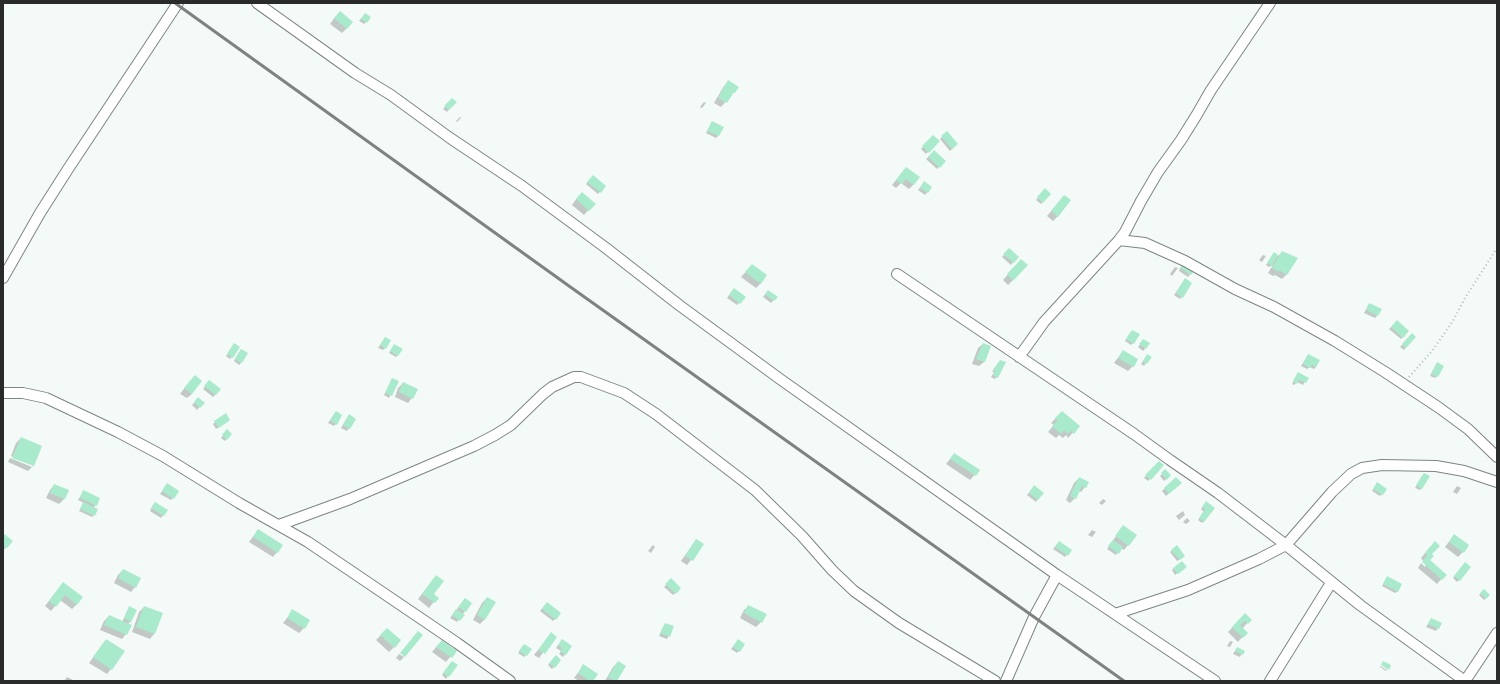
<!DOCTYPE html>
<html>
<head>
<meta charset="utf-8">
<style>
  body { margin:0 }
  #map { position:relative; width:1500px; height:684px; overflow:hidden; background:#f3faf7; font-family:"Varela Round",sans-serif }
  canvas { display:block }
  .frame { position:absolute; inset:0; border:4px solid #292b2a; pointer-events:none }
</style>
</head>
<body>
<div id="map">
<canvas width="1500" height="684"></canvas>
<div class="frame"></div>
</div>
<script>
const ctx = document.querySelector('canvas').getContext('2d');
ctx.lineJoin = 'round';
function fill(path, color) {
  ctx.fillStyle = color;
  ctx.fill(path, 'evenodd');
}
function toPath(rows) {
  const path = new Path2D();
  for (const r of rows) {
    path.moveTo(r[0], r[1]);
    for (let i = 2; i < r.length; i += 2) path.lineTo(r[i], r[i + 1]);
  }
  return path;
}
function strokePath(path, color, width, dash) {
  ctx.strokeStyle = color;
  ctx.lineWidth = width;
  ctx.lineCap = dash ? 'butt' : 'round';
  ctx.setLineDash(dash || []);
  ctx.stroke(path);
}
fill(toPath([
  [365,14,366,22,364,24,359,21],
  [335,17,347,28,342,33,330,24],
  [729,82,734,92,721,107,714,103,724,86],
  [452,99,455,102,447,112,443,109],
  [704,102,706,103,702,108,700,107],
  [460,117,461,118,457,122,456,121],
  [712,122,718,136,716,138,706,133],
  [947,132,957,144,950,151,940,139],
  [933,136,938,141,926,154,921,149],
  [934,152,944,161,937,169,926,159],
  [906,168,914,184,909,189,901,183,896,188,892,185],
  [591,178,605,186,598,194,586,184],
  [922,185,931,187,925,195,918,190],
  [1045,190,1050,194,1041,204,1036,200],
  [1064,196,1058,216,1053,221,1047,216],
  [577,198,594,204,584,215,572,205],
  [1009,250,1017,257,1011,265,1002,257],
  [1282,252,1287,274,1282,279,1275,275,1273,276,1268,273,1273,265,1269,267,1266,265,1274,253,1278,256],
  [1263,255,1266,256,1262,262,1259,260],
  [1021,260,1013,280,1008,285,1003,280],
  [752,265,761,283,756,288,741,277],
  [1182,265,1194,269,1188,277,1179,271],
  [1175,267,1178,268,1172,276,1170,274],
  [1183,282,1182,297,1180,299,1174,295],
  [732,291,744,297,737,305,727,298],
  [766,293,776,297,771,303,763,297],
  [1369,304,1377,316,1375,318,1364,313],
  [1397,322,1408,331,1401,339,1389,329],
  [1130,333,1133,343,1131,345,1125,341],
  [1412,334,1415,337,1404,350,1400,347],
  [385,338,385,348,383,350,378,348],
  [1142,342,1145,349,1143,351,1138,347],
  [234,344,232,357,230,359,226,356],
  [983,344,990,346,984,362,979,366,972,364,978,348],
  [393,347,398,355,396,357,389,353],
  [1123,351,1133,366,1128,371,1114,363],
  [239,352,241,363,239,365,234,361],
  [1147,355,1150,357,1144,366,1141,364],
  [1308,355,1316,367,1314,369,1310,367,1307,369,1301,366],
  [998,363,997,377,995,379,991,377,994,372,992,372],
  [1437,363,1437,376,1435,378,1430,376],
  [1298,373,1307,378,1303,385,1297,382,1294,385,1292,384],
  [392,379,397,382,389,398,384,395],
  [190,381,192,394,187,398,180,394],
  [208,383,216,394,213,397,203,389],
  [403,383,412,398,408,403,395,397,398,388],
  [198,399,203,403,197,410,192,405],
  [336,412,336,424,334,426,328,423],
  [1057,417,1078,427,1068,438,1066,435,1063,438,1059,435,1056,438,1048,432,1054,425,1051,423],
  [347,418,355,419,347,431,341,428],
  [215,422,227,422,216,429,213,424],
  [227,431,231,434,225,441,221,438],
  [21,438,41,446,32,467,32,465,11,456,16,443],
  [954,454,978,471,970,480,946,464],
  [10,458,32,467,28,471,8,462],
  [1159,462,1162,466,1148,481,1144,478],
  [1165,471,1170,475,1164,481,1160,476],
  [1422,476,1422,488,1420,490,1415,488],
  [1079,478,1085,487,1081,492,1079,491,1075,498,1070,503,1066,500,1074,483],
  [1176,478,1180,483,1166,496,1162,491],
  [54,485,68,490,64,499,59,504,46,498,50,490],
  [1375,486,1382,494,1380,496,1372,491],
  [1457,486,1461,488,1457,494,1453,492],
  [165,487,173,498,171,500,160,494],
  [1032,489,1043,493,1036,502,1027,495],
  [83,492,96,505,93,508,94,515,92,517,79,511,84,503,78,500],
  [1103,499,1106,501,1102,505,1099,503],
  [1206,503,1204,521,1202,523,1198,520,1204,512,1201,509],
  [153,505,167,510,161,518,150,511],
  [1183,511,1185,515,1179,520,1176,516],
  [1187,518,1190,521,1186,524,1183,522],
  [1123,526,1136,535,1124,550,1121,548,1116,555,1107,549],
  [258,530,282,546,273,557,249,542],
  [1092,530,1096,532,1092,537,1088,535],
  [3,535,11,541,3,551],
  [1454,535,1463,552,1458,557,1445,547],
  [696,540,703,545,687,565,681,561],
  [1057,544,1070,551,1065,557,1053,549],
  [653,545,655,547,651,553,648,551],
  [1430,547,1431,554,1429,560,1445,575,1437,584,1418,568,1421,563,1425,567,1426,565,1421,558],
  [1172,550,1182,558,1177,561,1170,552],
  [1463,565,1459,580,1457,582,1453,578],
  [1174,568,1183,569,1175,575,1172,570],
  [123,570,135,587,131,592,114,583,118,575],
  [1386,579,1398,591,1395,593,1382,586],
  [671,580,680,588,673,595,664,587],
  [432,581,432,595,437,598,429,608,418,599],
  [59,588,77,604,72,609,60,600,51,611,45,606],
  [1484,590,1489,595,1484,600,1479,595],
  [487,598,485,619,480,624,473,620,482,603],
  [465,599,465,611,457,622,450,618],
  [545,605,555,619,553,621,540,611],
  [749,606,761,622,756,627,740,618,744,610],
  [144,607,162,614,154,634,150,639,132,632,139,612],
  [129,608,131,621,128,624,126,634,122,639,100,630,104,621,109,616,122,622],
  [293,611,304,628,299,633,283,623],
  [1245,614,1250,620,1242,629,1246,633,1238,642,1228,632],
  [1431,619,1440,624,1436,631,1426,627],
  [665,624,673,627,667,639,659,636],
  [382,634,394,647,389,652,376,640],
  [551,634,555,637,539,658,534,655],
  [106,640,111,669,107,674,89,663],
  [738,640,739,651,737,653,731,649],
  [1230,641,1233,642,1230,647,1227,646],
  [560,642,571,647,563,657,559,654,561,651,556,648],
  [437,646,455,651,446,662,432,652],
  [522,647,526,655,524,657,518,653],
  [1237,648,1243,651,1240,657,1233,654],
  [399,654,404,657,400,661,396,658],
  [556,657,560,660,552,669,548,665],
  [618,662,616,681,605,681,613,667],
  [450,664,448,676,446,679,442,675],
  [583,666,592,681,579,681,574,678],
  [1380,666,1387,670,1386,671,1380,667],
  [67,677,75,681,64,681]
]), '#0003');
fill(toPath([
  [340,11,353,22,347,29,334,18],
  [365,13,371,17,367,23,361,19],
  [728,80,739,87,735,93,734,92,727,103,718,98],
  [452,98,457,102,449,110,444,106],
  [712,121,724,127,719,136,707,131],
  [947,131,958,144,952,149,941,136],
  [933,135,940,141,929,153,922,146],
  [934,150,946,161,940,168,928,157],
  [906,167,920,177,914,185,906,179,902,184,896,180],
  [593,175,606,186,601,193,587,182],
  [924,181,932,187,928,193,920,188],
  [1045,188,1051,194,1043,203,1037,197],
  [582,192,596,204,589,211,576,199],
  [1064,195,1071,200,1058,217,1051,211],
  [1009,248,1019,257,1014,263,1003,254],
  [1282,251,1298,258,1287,275,1279,270,1279,272,1272,268],
  [1274,252,1278,255,1272,266,1267,263],
  [1021,259,1028,265,1013,281,1007,274],
  [1184,261,1195,269,1191,275,1180,268],
  [752,264,767,275,761,284,745,272],
  [1185,278,1192,283,1183,298,1176,293],
  [734,288,746,297,740,304,729,295],
  [768,290,778,297,774,301,765,294],
  [1369,303,1382,309,1378,316,1366,310],
  [1397,320,1409,331,1403,338,1391,327],
  [1132,330,1140,334,1134,344,1126,339],
  [1412,333,1416,337,1406,348,1402,344],
  [385,337,391,340,386,349,380,345],
  [1143,339,1150,343,1146,349,1139,344],
  [234,343,240,347,233,358,227,354],
  [983,343,991,346,985,362,976,359],
  [394,344,403,349,398,356,390,351],
  [241,349,248,353,242,363,235,359],
  [1123,350,1138,359,1134,367,1118,358],
  [1147,354,1152,357,1147,364,1143,362],
  [1308,354,1320,360,1316,367,1312,365,1310,368,1303,364],
  [1000,360,1006,362,998,378,993,375,995,370,993,370],
  [1437,362,1444,366,1438,377,1431,374],
  [1298,372,1309,378,1306,383,1299,380,1297,384,1293,381],
  [195,375,202,381,192,394,184,388],
  [392,378,399,381,392,396,385,393],
  [209,380,221,389,216,395,204,386],
  [403,382,418,389,413,399,399,392],
  [198,397,205,403,200,408,194,402],
  [336,411,342,415,337,425,330,420],
  [1062,411,1080,426,1074,434,1071,431,1068,434,1064,430,1061,434,1052,426,1058,420,1055,418],
  [226,413,230,420,219,428,214,421],
  [349,414,356,419,350,429,343,425],
  [227,429,232,434,227,440,222,435],
  [21,437,42,446,34,466,12,458],
  [954,453,980,470,976,476,950,459],
  [1159,461,1164,465,1151,480,1145,475],
  [1165,469,1171,475,1167,480,1161,473],
  [1424,473,1430,476,1422,489,1416,485],
  [1079,477,1089,482,1086,488,1082,486,1076,499,1070,496],
  [1176,477,1182,483,1169,494,1164,488],
  [1377,482,1387,489,1383,495,1373,489],
  [167,483,179,491,174,499,162,491],
  [54,484,69,490,65,499,50,493],
  [1034,485,1044,493,1038,500,1029,493],
  [83,490,100,498,97,506,80,498],
  [1206,501,1215,508,1204,522,1199,518,1205,509,1202,507],
  [83,502,98,509,95,516,80,509],
  [155,502,168,510,164,516,151,508],
  [1123,525,1137,535,1129,546,1115,536],
  [258,529,283,545,278,553,253,537],
  [3,533,13,541,7,548,3,545],
  [1454,534,1469,545,1464,553,1449,542],
  [696,539,704,544,693,561,685,556],
  [1113,540,1123,547,1119,554,1108,546],
  [1059,541,1072,550,1068,556,1055,547],
  [1435,541,1440,546,1432,554,1434,556,1430,560,1447,575,1442,580,1422,562,1427,555,1425,553],
  [1177,545,1185,556,1180,560,1171,550],
  [1182,561,1187,567,1178,574,1173,568],
  [1465,562,1471,567,1460,581,1454,576],
  [123,569,141,578,136,588,118,578],
  [436,575,444,581,434,594,439,598,435,603,422,594],
  [1387,576,1402,584,1398,592,1383,584],
  [671,578,681,588,676,594,665,584],
  [63,582,83,597,77,605,65,595,56,607,49,601],
  [1484,589,1490,595,1486,599,1480,593],
  [487,597,496,602,485,620,477,615],
  [465,598,472,603,466,612,458,607],
  [547,602,561,613,556,620,542,609],
  [748,605,767,614,762,623,744,613],
  [129,606,137,610,131,622,124,618],
  [144,606,163,613,155,634,136,627],
  [292,609,310,620,305,629,287,618],
  [456,609,465,615,460,621,452,615],
  [1245,613,1252,620,1248,624,1245,621,1240,625,1248,633,1243,638,1232,627],
  [109,615,132,625,127,635,104,625],
  [1431,618,1442,623,1439,629,1428,624],
  [665,623,674,626,670,637,660,633],
  [387,628,401,640,395,648,380,635],
  [418,631,423,635,405,657,400,653],
  [551,632,557,637,545,654,538,650],
  [106,639,125,651,112,670,93,657],
  [562,639,572,646,566,655,560,651,562,648,558,645],
  [738,639,745,644,740,652,733,647],
  [442,640,457,651,452,658,436,647],
  [524,644,532,649,527,656,519,651],
  [1237,647,1245,651,1243,655,1235,651],
  [556,655,561,660,555,668,549,663],
  [452,661,458,665,449,677,443,673],
  [618,661,626,666,617,681,614,681,608,677],
  [1383,661,1391,665,1389,670,1381,665],
  [583,664,598,674,593,681,590,681,578,673]
]), '#a9eacc');
const street = toPath([
  [257,3,355,73,391,95,450,138,522,186,606,248,679,305,780,379,1057,575,1215,681],
  [1119,240,1145,243,1185,261,1235,289,1274,307,1335,341,1385,372,1438,407,1468,429,1497,457],
  [897,274,1134,434,1170,460,1218,493,1286,545,1360,605,1465,681],
  [3,278,40,213,68,169,178,3],
  [1019,357,1044,322,1119,240,1125,232,1141,201,1158,172,1181,140,1196,116,1211,90,1270,3],
  [3,393,23,393,46,398,118,432,163,456,239,503,308,542,457,643,510,681],
  [279,525,350,499,474,446,495,435,511,425,543,394,552,387,574,377,581,377,624,393,656,414,755,490,802,536,832,570,854,591,899,623,995,681],
  [1115,614,1188,590,1259,559,1286,545,1332,492,1351,474,1362,468,1382,465,1436,466,1464,471,1497,482],
  [1006,681,1034,617,1057,575],
  [1270,681,1331,583],
  [1465,681,1497,633]
]);
strokePath(street, '#7f8582', 12);
strokePath(toPath([
  [1409,377,1432,351,1453,321,1465,298,1497,248]
]), '#b5bab8', 2, [1, 3]);
strokePath(street, '#fff', 10);
strokePath(toPath([
  [175,3,569,286,1124,681]
]), '#7e8381', 3);
</script>
</body>
</html>
